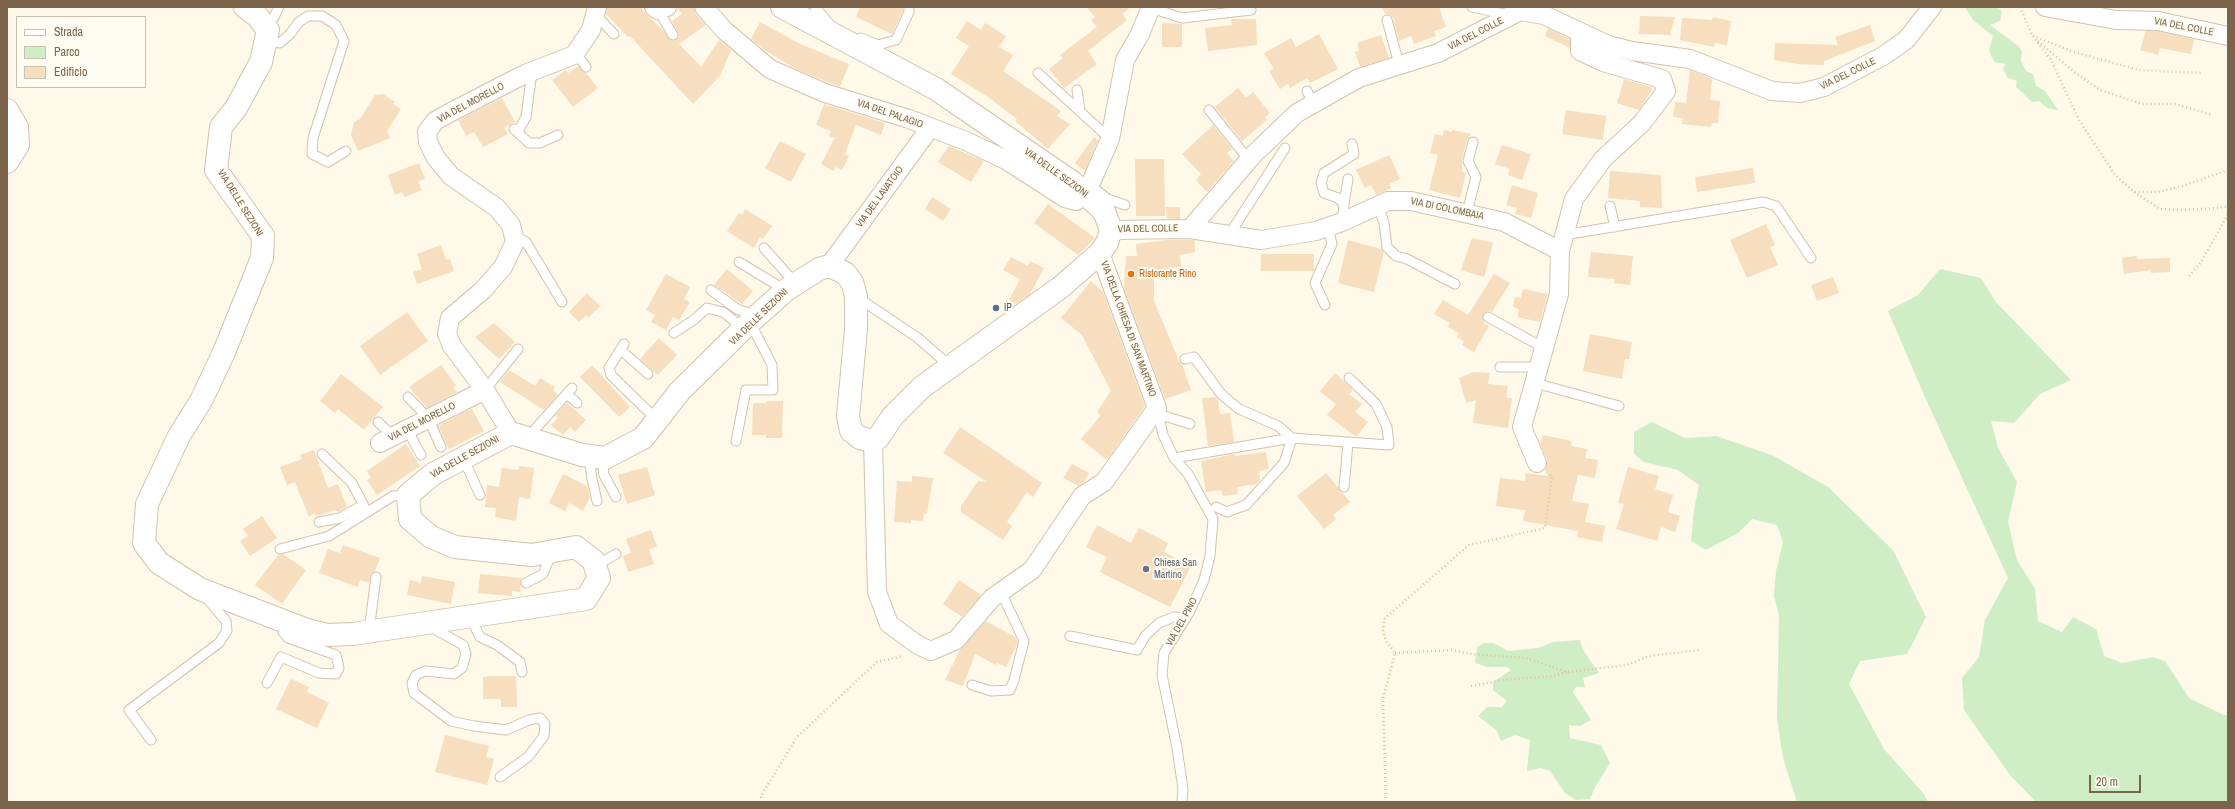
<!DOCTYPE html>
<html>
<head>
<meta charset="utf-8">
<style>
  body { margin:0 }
  #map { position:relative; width:2235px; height:809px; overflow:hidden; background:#fef9e9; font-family:"Archivo Narrow",sans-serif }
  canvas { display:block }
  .frame { position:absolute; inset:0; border:8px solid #7c644a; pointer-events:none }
  .legend { position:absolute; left:16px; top:16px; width:130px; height:72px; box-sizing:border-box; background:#fffcf1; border:1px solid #cbbfae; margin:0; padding:5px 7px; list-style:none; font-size:12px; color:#7c644a }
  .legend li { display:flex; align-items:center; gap:8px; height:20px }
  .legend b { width:20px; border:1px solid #cbbfae }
  .scale { position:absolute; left:2089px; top:775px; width:52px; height:18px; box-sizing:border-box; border:2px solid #7c644a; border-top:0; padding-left:5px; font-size:12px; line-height:14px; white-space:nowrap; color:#7c644a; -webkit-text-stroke:3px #fffcf1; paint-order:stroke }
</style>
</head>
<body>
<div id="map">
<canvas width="2235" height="809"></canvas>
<div class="frame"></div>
<ul class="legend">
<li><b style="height:5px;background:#fff"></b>Strada</li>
<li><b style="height:11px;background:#cfeec5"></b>Parco</li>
<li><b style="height:11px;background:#f6debe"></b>Edificio</li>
</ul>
<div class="scale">20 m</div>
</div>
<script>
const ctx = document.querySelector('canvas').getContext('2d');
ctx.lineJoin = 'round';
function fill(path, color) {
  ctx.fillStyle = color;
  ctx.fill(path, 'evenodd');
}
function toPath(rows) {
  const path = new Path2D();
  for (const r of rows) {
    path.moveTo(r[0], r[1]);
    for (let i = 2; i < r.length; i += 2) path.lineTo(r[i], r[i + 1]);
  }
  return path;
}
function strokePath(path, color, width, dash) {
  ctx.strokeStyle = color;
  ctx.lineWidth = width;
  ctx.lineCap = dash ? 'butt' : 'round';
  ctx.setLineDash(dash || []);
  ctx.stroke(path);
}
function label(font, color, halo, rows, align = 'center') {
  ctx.font = font + ' "Archivo Narrow",sans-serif';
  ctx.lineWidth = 4;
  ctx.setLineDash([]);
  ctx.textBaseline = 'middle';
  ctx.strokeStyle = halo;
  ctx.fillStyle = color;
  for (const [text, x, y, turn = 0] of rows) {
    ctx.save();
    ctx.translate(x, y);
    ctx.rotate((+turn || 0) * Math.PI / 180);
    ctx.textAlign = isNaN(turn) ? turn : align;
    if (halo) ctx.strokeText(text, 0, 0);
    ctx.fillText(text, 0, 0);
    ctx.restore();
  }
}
fill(toPath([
  [1965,7,1995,7,2002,11,2000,21,1990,25,2018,46,2022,51,2021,61,2026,71,2033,74,2036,86,2045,91,2058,110,2047,108,2039,101,2032,102,2016,87,2017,81,2008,78,2003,69,2005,64,1995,62,1991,56,1989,50,1993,36,1973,20],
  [1940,269,1981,278,1996,302,2071,380,2040,394,2014,423,1991,421,1998,448,2017,482,2008,522,2017,560,2035,589,2038,621,2062,632,2073,617,2096,629,2104,656,2122,663,2153,657,2165,661,2189,698,2224,715,2228,715,2228,802,2036,802,2010,775,1964,710,1962,678,1979,657,1985,620,2008,578,1924,395,1888,311,1918,295],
  [1652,422,1685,438,1716,436,1772,455,1828,487,1893,550,1926,617,1907,654,1860,661,1849,684,1884,749,1924,794,1928,802,1797,802,1783,758,1777,719,1779,616,1774,596,1776,571,1783,542,1777,525,1752,519,1738,533,1706,550,1691,541,1694,510,1699,485,1678,470,1644,462,1634,454,1634,432],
  [1580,640,1583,650,1599,673,1583,678,1585,687,1576,687,1573,692,1591,720,1580,726,1569,725,1570,738,1601,745,1610,763,1595,787,1590,799,1576,800,1565,793,1550,771,1540,768,1527,771,1530,740,1515,735,1501,741,1496,730,1478,716,1487,707,1502,707,1507,701,1493,690,1493,682,1511,670,1507,667,1488,667,1475,663,1477,647,1484,643,1494,643,1508,651,1538,648,1553,642]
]), '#cfeec5');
fill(toPath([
  [607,7,640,7,673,41,678,38,679,35,672,21,682,14,677,7,694,7,696,14,706,25,679,44,701,67,719,40,731,50,720,76,693,104,630,36,628,37,606,14],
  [860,7,903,7,903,11,892,34,856,17],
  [1087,7,1131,7,1122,14,1127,20,1088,51,1097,64,1064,88,1049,69,1063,58,1060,55,1097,27,1091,20,1095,17],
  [1382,7,1439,7,1446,27,1434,31,1436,36,1414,44,1411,36,1399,41,1393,18,1389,14,1385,14],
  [1640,16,1675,17,1670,35,1639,34],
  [1713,17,1731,21,1727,45,1715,43,1714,47,1680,40,1682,18,1712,20],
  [1231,19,1256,19,1257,45,1208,51,1205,28,1232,25],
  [967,21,981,30,985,23,1006,36,999,47,1013,55,1003,71,1061,111,1057,116,1070,124,1048,149,1015,121,1017,119,988,97,951,74,969,46,956,38],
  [760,22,800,44,849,64,840,87,798,70,766,51,751,39],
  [1162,23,1182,24,1182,47,1162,47],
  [1870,25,1875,41,1824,61,1824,65,1798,64,1774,60,1775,43,1838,45,1835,37],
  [1548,28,1570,39,1570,48,1545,36],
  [2146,31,2157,31,2194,39,2191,54,2160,48,2158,55,2140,50],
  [1319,34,1338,69,1310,83,1307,78,1290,88,1288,84,1280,89,1269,71,1274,69,1264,53,1291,38,1296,47],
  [1381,35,1389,58,1360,67,1355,52,1359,51,1357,43],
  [578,66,586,73,598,88,573,107,552,80,566,70,569,73],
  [1690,70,1712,79,1710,100,1720,101,1718,123,1712,123,1711,127,1682,124,1683,118,1673,117,1675,102,1686,103],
  [1624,79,1653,88,1639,110,1617,103],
  [1238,88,1246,98,1253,92,1270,113,1265,117,1267,120,1242,141,1215,107],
  [383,94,395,102,393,104,401,109,387,131,390,138,358,151,351,135,354,122,360,119,375,95],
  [502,98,515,122,504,128,508,134,483,147,474,132,466,136,458,120],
  [824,104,885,123,881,135,856,125,845,154,849,156,842,170,836,167,833,171,821,164,835,138,829,136,831,131,816,125],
  [1566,110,1606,116,1603,140,1562,134],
  [1213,125,1232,149,1227,153,1234,161,1207,192,1196,180,1201,174,1182,154],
  [1444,130,1452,132,1452,130,1471,134,1467,140,1462,159,1462,172,1466,173,1460,198,1429,190,1438,155,1430,153,1435,134,1443,136],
  [1094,137,1098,140,1085,171,1075,163],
  [780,141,806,154,791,182,765,168],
  [1502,145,1531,154,1522,180,1508,175,1510,169,1495,164],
  [949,146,984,161,971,182,938,162],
  [1389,155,1400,179,1389,184,1391,188,1376,195,1371,185,1365,188,1356,170],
  [1135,159,1164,159,1165,216,1136,216],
  [419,163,425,179,418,181,422,190,405,197,402,192,395,195,388,175],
  [1753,168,1755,183,1697,192,1695,177],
  [1610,171,1661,175,1662,208,1640,207,1640,201,1608,198],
  [1512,185,1538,193,1531,218,1515,214,1517,208,1506,205],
  [932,197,951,209,943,221,925,209],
  [1048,204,1095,238,1078,255,1034,223],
  [1166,207,1180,207,1180,219,1167,219],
  [745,209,772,226,763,239,760,237,754,248,727,231,739,213,742,215],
  [1766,224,1775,245,1770,247,1778,265,1747,278,1730,240],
  [1472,238,1493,243,1484,277,1461,270],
  [1167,240,1195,240,1195,252,1180,255,1181,267,1154,271,1154,301,1179,361,1182,364,1191,390,1165,399,1124,289,1126,256,1137,256,1136,244],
  [1348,240,1381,249,1384,252,1374,292,1338,283],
  [441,245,446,260,450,259,454,271,417,284,413,272,422,269,417,254],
  [1591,252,1633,256,1630,285,1614,283,1615,279,1588,277],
  [1261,254,1314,254,1314,271,1261,271],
  [2136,256,2137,259,2170,258,2170,272,2151,273,2151,270,2124,274,2122,258],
  [1011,257,1028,266,1030,261,1044,268,1030,294,1016,304,1009,300,1020,279,1003,270],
  [727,269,753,291,742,304,714,285],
  [666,274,690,287,684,299,690,302,679,320,673,317,666,330,651,322,655,315,646,310],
  [1494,274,1510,283,1492,312,1488,311,1483,314,1484,324,1489,326,1474,352,1462,345,1464,341,1457,337,1459,333,1448,327,1450,323,1434,314,1443,300,1468,315],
  [1833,277,1839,293,1817,301,1811,285],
  [1091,281,1103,292,1145,406,1107,460,1081,439,1101,415,1097,412,1111,391,1082,335,1061,318],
  [1523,289,1548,294,1540,322,1517,317,1519,309,1513,307,1515,297,1521,298],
  [587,293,600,306,588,318,586,315,579,322,569,312],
  [407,312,428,341,380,375,360,346],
  [494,323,515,342,499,359,475,337],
  [1590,334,1632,342,1629,359,1625,359,1622,379,1583,371],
  [659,338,677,355,658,375,640,359],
  [441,365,456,385,453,388,457,392,427,408,409,387],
  [592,365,630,407,619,417,580,377],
  [509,370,535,386,540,378,555,387,553,390,558,395,544,410,500,382],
  [1473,372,1490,373,1488,384,1508,386,1506,398,1512,398,1508,428,1473,423,1476,400,1466,403,1459,378],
  [1335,373,1353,390,1349,394,1362,404,1355,412,1368,422,1356,437,1327,415,1336,404,1320,391],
  [341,374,383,407,364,430,338,409,335,413,320,401],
  [1216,397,1218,400,1220,414,1230,413,1234,442,1208,446,1202,398],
  [767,401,783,401,782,438,766,438,766,435,752,435,753,403,766,403],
  [567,403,586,420,575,432,570,427,563,435,551,425,558,418,555,416],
  [470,409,472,409,484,431,449,449,438,426],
  [960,427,1042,483,1033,497,1027,492,1007,522,1012,526,1003,540,961,512,961,506,978,481,987,482,943,453],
  [1543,435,1572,441,1571,446,1587,449,1585,458,1598,460,1595,478,1578,475,1572,501,1589,504,1585,522,1605,526,1602,542,1577,537,1578,531,1523,521,1525,510,1496,506,1500,478,1525,481,1526,473,1548,476,1545,470,1547,459,1540,444],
  [406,444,420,466,377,495,367,480,371,477,367,471],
  [314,450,328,488,338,484,347,507,338,512,335,510,317,516,314,513,309,517,295,482,287,485,280,467,302,459,300,455],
  [1266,452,1269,469,1259,471,1260,480,1257,484,1237,487,1238,494,1223,496,1221,490,1206,492,1201,461,1235,454,1235,456],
  [1072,464,1089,473,1084,482,1078,486,1063,478],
  [519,466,534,468,530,499,519,497,516,521,495,517,496,508,485,507,487,485,499,487,502,468,518,470],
  [647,467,655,495,627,504,618,475],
  [1628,467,1659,476,1655,489,1673,495,1668,512,1680,516,1675,532,1661,527,1657,541,1616,529,1624,504,1618,503],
  [1326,473,1350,502,1333,515,1336,519,1324,529,1297,496],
  [563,474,587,486,590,497,583,511,569,503,565,511,549,503],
  [912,476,933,478,927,514,924,513,923,521,911,520,911,523,894,522,897,481,912,482],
  [262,516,277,538,250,556,240,541,248,536,243,529],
  [1097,525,1131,543,1139,528,1168,543,1164,552,1191,566,1170,607,1100,572,1107,557,1086,547],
  [651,530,657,547,649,549,654,564,628,572,623,556,631,553,626,539],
  [343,545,380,558,375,571,371,574,369,583,360,580,358,587,319,573,328,549,340,553],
  [283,554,306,570,282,604,255,585,278,555],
  [480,574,522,578,520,592,512,591,512,596,478,593],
  [422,576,455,582,451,604,407,595,410,580,421,583],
  [959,580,981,595,962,617,943,604],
  [986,621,1015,637,1018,642,1006,667,997,663,996,665,975,654,963,686,945,680,960,650],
  [492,676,516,676,517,707,501,707,501,699,483,699,483,677],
  [291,679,309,687,307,692,329,703,317,728,276,709],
  [445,735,489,746,486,757,494,759,487,785,435,772]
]), '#f6debe');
const service = toPath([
  [815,7,832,27],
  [1472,7,1508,15],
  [1151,8,1182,18,1251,10],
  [658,10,673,35],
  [595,14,614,34],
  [1387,20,1399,64],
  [265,26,274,17,279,7],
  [861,38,878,45,896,40,909,12,909,7],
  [266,41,280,43,290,34,299,22,308,16,322,16,336,25,344,41,313,138,312,154,328,162,346,151],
  [576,53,586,67],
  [1038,73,1110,139],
  [1077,90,1080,111],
  [1307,91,1313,103],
  [1209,110,1249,160],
  [514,129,529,143,540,143,558,135],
  [518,131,526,117,532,72],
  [1092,187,1108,199,1125,205],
  [1344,204,1348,179],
  [1378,205,1384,223,1387,247,1396,256,1407,259,1455,284],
  [1610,206,1615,227],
  [1467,212,1476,177,1468,161,1473,142],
  [1342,222,1344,204,1338,198,1324,193,1321,183,1324,173,1354,154,1352,144],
  [513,235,526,242,562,302],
  [1229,235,1285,148],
  [1564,235,1763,202,1776,206,1811,258],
  [764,248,795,283],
  [739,262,785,290],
  [711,290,737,309,751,314,755,318],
  [857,297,918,338,951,367],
  [1325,305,1315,283,1332,244,1328,227],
  [1488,317,1544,348],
  [674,333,695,319,707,308,723,312,743,328],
  [624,344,609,368,611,375,657,420],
  [621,350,648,374],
  [1185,359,1194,357,1221,394,1239,409,1278,426,1292,438,1284,463,1246,505,1227,512,1216,507],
  [1500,367,1539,367],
  [1535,383,1619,406],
  [485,390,518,349],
  [567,394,577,403],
  [408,397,428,418,441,447],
  [1157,409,1163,435,1174,458,1188,474,1213,519,1210,556,1204,580,1190,611,1164,653,1162,675,1177,748,1183,789,1182,802],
  [1158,414,1190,424],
  [378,422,393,436],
  [407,429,421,455],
  [527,438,572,388],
  [736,441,746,390,773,390,772,365,750,322],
  [322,454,352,483,367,512],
  [589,456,592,479,597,501],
  [463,458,480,495],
  [602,458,604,475,616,497],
  [1174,458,1292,438,1389,445,1387,427,1376,404,1349,378],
  [1344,487,1348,443],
  [319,522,340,518,363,505],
  [280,549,329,536,393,496,408,495],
  [595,566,616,554],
  [526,583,543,574,552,552],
  [470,616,480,637,497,645,520,662,522,672],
  [429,626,463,645,466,654,462,668,454,674,425,671,416,675,412,683,414,693,451,721,474,726,506,730,529,720,540,718,545,724,544,736,528,757,500,777],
  [369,631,376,577],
  [1070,636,1137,650,1145,636,1159,623,1174,617,1186,618],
  [267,683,281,657,319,673,336,674,339,668,336,655,288,638,283,632,285,622],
  [972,685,991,691,1010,690,1014,680,1024,641,1001,592],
  [151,740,129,710,219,643,227,631,226,621,205,596]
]);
const minor = toPath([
  [654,7,658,10,667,7],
  [704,7,724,30,770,69,825,93,909,119,966,141,1006,160,1065,198,1076,201,1086,194,1110,139,1125,60,1140,34,1151,7],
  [2045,7,2116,20,2158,21,2228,36],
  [1190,229,1261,240,1316,231,1342,222,1388,201,1411,201,1504,222,1560,251],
  [1111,230,1190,229,1253,155,1297,113,1359,78,1438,53,1520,11,1544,15,1608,45,1632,51,1690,59,1772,91,1800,93,1824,87,1883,56,1906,40,1932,7],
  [829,266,930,128],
  [511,433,485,390,452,346,447,334,450,318,483,290,503,267,515,242,511,225,497,208,451,176,436,158,428,142,427,132,435,121,451,112,525,74,574,55,591,30,597,7],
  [873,441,877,592,889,624,918,645,931,651,956,640,992,598,1032,570,1082,496,1104,482,1157,408,1100,253],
  [380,443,485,390],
  [1537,463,1522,427,1559,294,1560,251,1574,199,1603,159,1642,123,1666,91,1662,79,1603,62,1580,51,1580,33]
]);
const tertiary = toPath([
  [245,7,257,16,268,30,261,62,236,108,221,127,216,170,263,236,262,258,224,352,202,399,179,436,147,504,144,543,159,563,200,589,307,630,327,635,353,634,586,599,599,578,593,560,576,547,532,555,455,547,431,537,410,519,408,495,433,474,511,433,582,455,605,458,643,438,680,391,750,322,786,290,819,269,829,266,845,273,852,282,856,296,856,329,848,416,851,431,860,438,873,441,878,438,893,416,922,387,1061,287,1100,253,1107,243,1111,230,1104,211,1072,182,936,89,782,7],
  [7,110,17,127,18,145,7,162]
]);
strokePath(service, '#d2c3ad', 11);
strokePath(minor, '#d2c3ad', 20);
strokePath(tertiary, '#d2c3ad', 24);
strokePath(toPath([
  [2020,7,2032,35,2051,60,2079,120,2115,175,2134,192,2157,192,2180,187,2228,170],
  [2033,36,2074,52,2139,70,2201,73],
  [2038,41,2074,72,2100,90,2142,104,2175,104,2212,115],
  [2134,192,2160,209,2180,210,2219,208,2228,206],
  [2189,276,2201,262,2228,214],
  [1395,653,1452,650,1470,654,1526,658,1567,672,1627,665,1649,656,1699,650],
  [1471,686,1502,680,1553,676,1567,672],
  [761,802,761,796,797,737,877,662,903,656],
  [1386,802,1383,699,1395,653,1386,641,1383,630,1385,618,1469,545,1545,528,1552,476,1550,475]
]), '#dcc1a0', 2.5, [1, 3]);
strokePath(service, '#fff', 9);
strokePath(minor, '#fff', 18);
strokePath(tertiary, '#fff', 22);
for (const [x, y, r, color] of [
  [1131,274,4,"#e8710a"],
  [996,308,4,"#5c6f8a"],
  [1146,569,4,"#6b7280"]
]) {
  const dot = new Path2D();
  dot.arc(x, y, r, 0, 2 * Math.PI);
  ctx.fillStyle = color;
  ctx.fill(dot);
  strokePath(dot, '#fffcf1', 1.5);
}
label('10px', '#7c644a', '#fffcf1', [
  ["VIA DEL COLLE",2184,27,11],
  ["VIA DEL COLLE",1476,34,-27],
  ["VIA DEL COLLE",1848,74,-26],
  ["VIA DEL MORELLO",471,103,-28],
  ["VIA DEL PALAGIO",890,114,19],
  ["VIA DELLE SEZIONI",1056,173,36],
  ["VIA DEL LAVATOIO",880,197,-54],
  ["VIA DELLE SEZIONI",240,203,58],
  ["VIA DI COLOMBAIA",1447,209,12],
  ["VIA DEL COLLE",1148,229,-1],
  ["VIA DELLE SEZIONI",759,317,-44],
  ["VIA DELLA CHIESA DI SAN MARTINO",1128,329,70],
  ["VIA DEL MORELLO",422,422,-27],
  ["VIA DELLE SEZIONI",465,457,-29],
  ["VIA DEL PINO",1182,622,-61]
]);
label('10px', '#c56008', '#fffcf1', [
  ["Ristorante Rino",1139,274]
], 'left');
label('10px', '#4e5e75', '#fffcf1', [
  ["IP",1004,308]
], 'left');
label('10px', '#5b616d', '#fffcf1', [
  ["Chiesa San",1154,563],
  ["Martino",1154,575]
], 'left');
</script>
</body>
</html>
